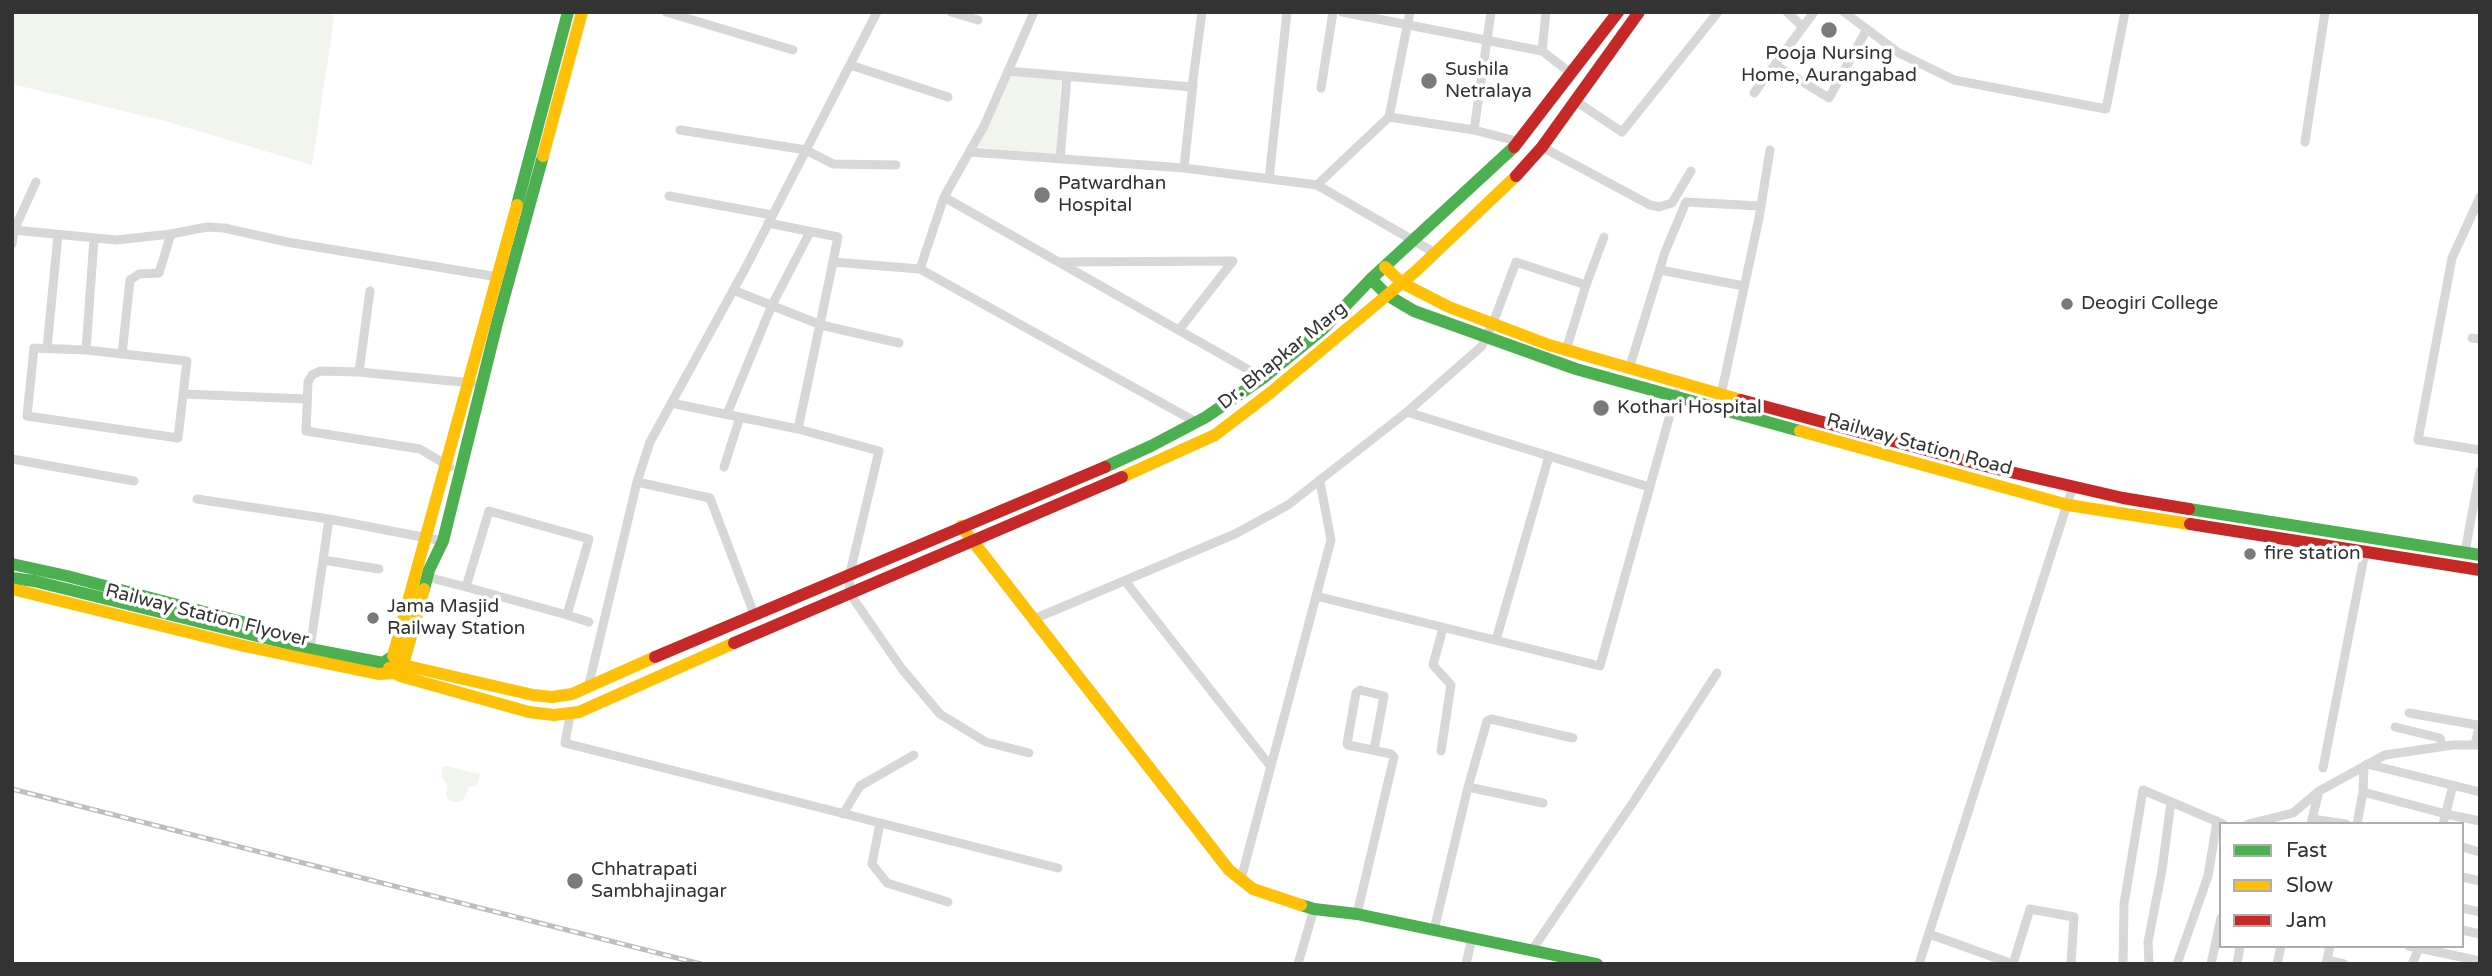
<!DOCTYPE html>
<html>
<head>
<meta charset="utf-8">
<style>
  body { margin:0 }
  #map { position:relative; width:2492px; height:976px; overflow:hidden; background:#fff; font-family:"Varela Round",sans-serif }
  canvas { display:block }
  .frame { position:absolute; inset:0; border:14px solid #333; pointer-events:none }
  .legend { position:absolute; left:2219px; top:822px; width:245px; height:126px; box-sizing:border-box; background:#fff; border:2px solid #adadad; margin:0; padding:9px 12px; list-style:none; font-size:21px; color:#333 }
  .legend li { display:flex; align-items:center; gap:14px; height:35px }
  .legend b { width:35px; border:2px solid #adadad }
</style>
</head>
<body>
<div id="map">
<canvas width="2492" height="976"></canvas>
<div class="frame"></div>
<ul class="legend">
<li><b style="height:9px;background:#4caf50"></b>Fast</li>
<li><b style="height:9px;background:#ffc107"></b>Slow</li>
<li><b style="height:9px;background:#c62828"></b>Jam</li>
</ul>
</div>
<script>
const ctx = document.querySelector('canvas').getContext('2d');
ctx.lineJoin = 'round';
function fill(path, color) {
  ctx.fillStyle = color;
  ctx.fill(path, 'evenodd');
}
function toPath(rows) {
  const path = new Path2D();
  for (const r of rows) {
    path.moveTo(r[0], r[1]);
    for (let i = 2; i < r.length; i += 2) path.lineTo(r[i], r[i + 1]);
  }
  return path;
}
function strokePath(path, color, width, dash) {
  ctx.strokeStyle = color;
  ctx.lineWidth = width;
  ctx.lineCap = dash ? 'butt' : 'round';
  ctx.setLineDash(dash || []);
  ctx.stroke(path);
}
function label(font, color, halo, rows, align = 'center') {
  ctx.font = font + ' "Varela Round",sans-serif';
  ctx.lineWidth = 7;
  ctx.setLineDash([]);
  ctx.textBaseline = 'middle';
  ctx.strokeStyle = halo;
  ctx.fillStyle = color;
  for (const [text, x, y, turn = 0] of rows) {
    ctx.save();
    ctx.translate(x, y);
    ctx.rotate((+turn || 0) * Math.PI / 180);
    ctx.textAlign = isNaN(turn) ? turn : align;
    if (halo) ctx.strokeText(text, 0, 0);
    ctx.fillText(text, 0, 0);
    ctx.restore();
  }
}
fill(toPath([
  [12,12,335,12,312,165,165,121,12,84],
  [1011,75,1061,80,1056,155,978,147],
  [446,766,480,774,477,786,468,787,466,796,460,802,452,802,446,796,447,784,442,777,442,768]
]), '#f1f5ed');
strokePath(toPath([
  [666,12,793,50],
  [951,12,978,20],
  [1342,12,1542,51,1572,74],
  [1410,12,1389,117,1474,130,1520,142],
  [1787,12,1803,27],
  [1844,12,1899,53,1954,80,2106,109,2125,12],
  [1542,51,1546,12],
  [850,65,948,97],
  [1775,65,1829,98,1867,29],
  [1008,71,1192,87,1202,12],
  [1321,88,1333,12],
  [1754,93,1814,12],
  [1574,100,1622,132,1718,12],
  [680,130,806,150,833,164,896,165],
  [1474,130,1491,12],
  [2305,142,2325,12],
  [1542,147,1650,205,1659,207,1672,203,1691,171],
  [969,152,1184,168,1317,185,1435,253],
  [1060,159,1067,76],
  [1184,168,1193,84],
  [1269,179,1287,12],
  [1317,185,1389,117],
  [669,196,772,215],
  [944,197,1263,378],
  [2480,197,2452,258,2418,440,2480,450],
  [768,223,838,237,832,266],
  [14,230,116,240,171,234,207,227,224,228,287,242,498,277],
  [12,244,14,230,36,182],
  [1061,262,1233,261,1179,330],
  [920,269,944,197,984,126,1034,12],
  [1660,270,1744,286],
  [1586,285,1604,237],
  [733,290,821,325,899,343],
  [2472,338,2480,339],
  [34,348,86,350,187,361,178,438,27,416,34,348],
  [47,348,58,235],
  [86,350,94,239],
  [122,354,130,280,139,274,159,273,171,234],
  [1629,369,1665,252,1686,202,1760,206],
  [359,372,370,291],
  [183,394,306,399],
  [671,403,798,429,879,451,849,577,850,594,902,669,940,714,986,742,1029,753],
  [1718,409,1759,218,1770,150],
  [1407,412,1482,346,1493,323,1516,262,1586,285,1566,350],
  [727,414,772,305,810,232],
  [798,429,833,262,920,269,1196,422],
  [12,459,134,481],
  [450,467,420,449,306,431,308,382,312,375,320,371,359,372,472,383],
  [724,467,740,417],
  [637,482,710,498,754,614],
  [197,499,329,519,443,541],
  [2465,552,2480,471],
  [323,560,379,569],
  [427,577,466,587,567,615,589,539,489,511,466,587],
  [1125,581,1271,767],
  [1316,596,1600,666,1676,393],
  [567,615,589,622],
  [1034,619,1235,534,1288,505,1407,412,1649,487],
  [1496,640,1549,456],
  [310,649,329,519],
  [588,688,637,482,650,442,746,267,877,12],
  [2409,713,2477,725,2479,727,2475,745],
  [570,715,565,743,1058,868],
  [2395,727,2440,738,2442,746],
  [1441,751,1451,685,1433,665,1443,628],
  [2367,764,2480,792],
  [2323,768,2365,552],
  [1468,787,1543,803],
  [2363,792,2446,814,2480,821],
  [843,814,860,786,914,755],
  [2312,819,2346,824],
  [880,823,872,864,887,883,948,902],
  [2248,824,2293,813,2319,791,2385,755,2453,745,2480,745],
  [2311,824,2319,791],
  [2357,824,2363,792,2364,766],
  [2443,824,2453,785],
  [2462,847,2480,852],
  [2462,877,2480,881],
  [1241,879,1331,540,1320,482],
  [2462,908,2480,912],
  [1357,914,1394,757,1391,754,1348,745,1347,744,1356,693,1360,690,1384,696,1374,750],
  [1434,930,1468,787,1487,721,1491,719,1573,738],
  [2462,930,2480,934],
  [1929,934,2013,964],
  [2409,946,2480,961],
  [1532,950,1634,801,1717,673],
  [2327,960,2344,964],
  [1298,964,1314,909],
  [1466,964,1472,938],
  [1919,964,2073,486],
  [2013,964,2030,909,2074,917,2071,964],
  [2123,964,2124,904,2143,790,2223,824],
  [2149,964,2148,942,2162,870,2171,802],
  [2177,964,2208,876,2217,821],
  [2211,964,2221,918],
  [2237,964,2240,946],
  [2277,964,2281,946],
  [2326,964,2330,946],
  [2412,964,2420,946]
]), '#d7d7d7', 9);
strokePath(toPath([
  [517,205,568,12],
  [1371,279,1387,295,1414,311,1576,369,1800,431],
  [1105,467,1151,446,1206,417,1263,378,1323,329,1371,279,1514,147],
  [2189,509,2480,555],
  [12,564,67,576,250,624,269,638],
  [12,578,34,581,310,649,383,663,393,656],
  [424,589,429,570,443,541,497,323,543,156],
  [1301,905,1314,909,1357,914,1597,964]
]), '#4caf50', 12);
strokePath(toPath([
  [543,156,582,12],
  [1385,267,1402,283,1449,307,1549,345,1741,400],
  [1800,431,2068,505,2190,524],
  [1122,477,1215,435,1270,393,1416,271,1516,176],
  [961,526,1229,870,1253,889,1301,905],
  [12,589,244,646,378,674,394,673,403,665,424,589],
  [393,656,517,205],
  [395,659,403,665,533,695,552,697,572,694,655,657],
  [389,668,400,676,529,712,554,715,579,712,734,643]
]), '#ffc107', 12);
strokePath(toPath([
  [1514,147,1618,12],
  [1516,176,1542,147,1639,12],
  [1741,400,1993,468,2123,498,2189,509],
  [2190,524,2480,570],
  [734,643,1122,477],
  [655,657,1105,467]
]), '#c62828', 12);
const rail = toPath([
  [12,789,701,964]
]);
strokePath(rail, '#bebebe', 5);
strokePath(rail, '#fff', 2.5, [8]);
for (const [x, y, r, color] of [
  [1829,30,9,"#7a7a7a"],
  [1429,81,9,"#7a7a7a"],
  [1042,195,9,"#7a7a7a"],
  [2067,304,7,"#7a7a7a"],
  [1601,408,9,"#7a7a7a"],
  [2250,554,7,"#7a7a7a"],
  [373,618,7,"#7a7a7a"],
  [575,881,9,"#7a7a7a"]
]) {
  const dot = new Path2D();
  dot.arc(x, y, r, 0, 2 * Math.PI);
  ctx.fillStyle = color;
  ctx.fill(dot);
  strokePath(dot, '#fff', 2.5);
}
label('19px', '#333', '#fff', [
  ["Pooja Nursing",1829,54,"center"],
  ["Home, Aurangabad",1829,76,"center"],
  ["Sushila",1445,70],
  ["Netralaya",1445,92],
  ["Patwardhan",1058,184],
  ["Hospital",1058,206],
  ["Deogiri College",2081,304],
  ["Kothari Hospital",1617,408],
  ["fire station",2264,554],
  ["Jama Masjid",387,607],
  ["Railway Station",387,629],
  ["Chhatrapati",591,870],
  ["Sambhajinagar",591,892]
], 'left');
label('19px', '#333', '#fff', [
  ["Dr. Bhapkar Marg",1283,356,-39],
  ["Railway Station Road",1919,445,15],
  ["Railway Station Flyover",207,616,14]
]);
</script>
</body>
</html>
